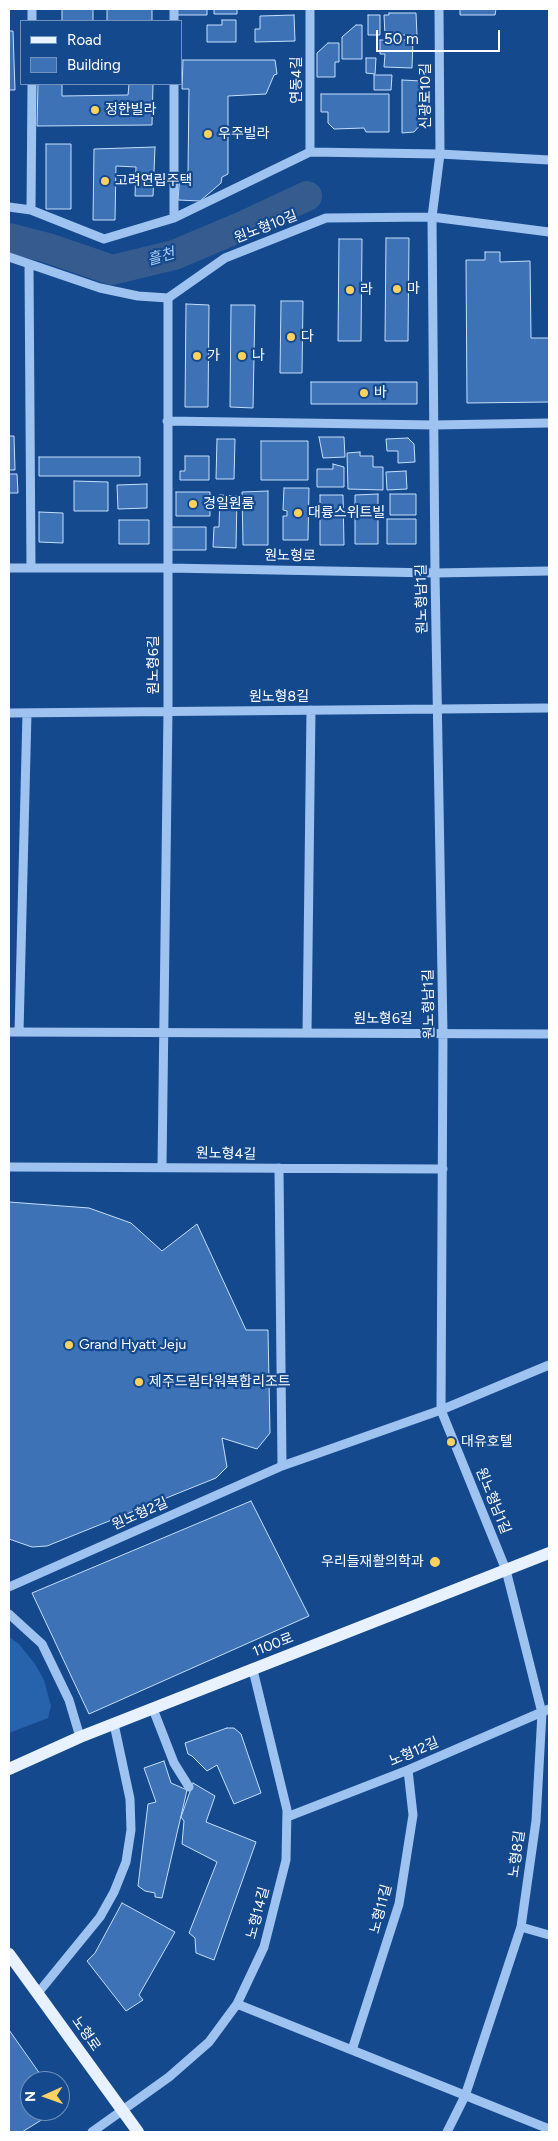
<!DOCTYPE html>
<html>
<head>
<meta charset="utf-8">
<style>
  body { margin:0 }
  #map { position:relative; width:558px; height:2141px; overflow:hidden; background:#15498d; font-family:Figtree,sans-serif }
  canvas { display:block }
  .frame { position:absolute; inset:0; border:10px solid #fff; pointer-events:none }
  .legend { position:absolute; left:20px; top:20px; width:162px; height:65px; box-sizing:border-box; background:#15498d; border:1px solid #7392bb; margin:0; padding:6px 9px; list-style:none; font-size:15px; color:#fff }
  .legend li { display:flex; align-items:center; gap:10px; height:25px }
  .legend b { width:25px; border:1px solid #7392bb }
  .north { position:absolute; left:20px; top:2071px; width:50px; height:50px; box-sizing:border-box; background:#15498d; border:1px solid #7392bb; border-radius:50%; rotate:268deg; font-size:14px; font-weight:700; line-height:20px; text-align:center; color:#fff }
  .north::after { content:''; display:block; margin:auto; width:18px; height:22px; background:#ffd15e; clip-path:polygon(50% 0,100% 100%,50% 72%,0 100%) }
  .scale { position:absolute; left:376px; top:30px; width:124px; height:22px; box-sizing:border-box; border:2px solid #fff; border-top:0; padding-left:6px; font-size:15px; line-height:18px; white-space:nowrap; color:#fff; -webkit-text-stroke:4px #15498d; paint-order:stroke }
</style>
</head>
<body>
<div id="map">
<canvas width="558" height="2141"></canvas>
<div class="frame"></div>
<ul class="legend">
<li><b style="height:6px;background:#e8f1ff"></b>Road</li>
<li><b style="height:14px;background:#3d72b6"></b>Building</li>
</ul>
<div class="north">N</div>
<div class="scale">50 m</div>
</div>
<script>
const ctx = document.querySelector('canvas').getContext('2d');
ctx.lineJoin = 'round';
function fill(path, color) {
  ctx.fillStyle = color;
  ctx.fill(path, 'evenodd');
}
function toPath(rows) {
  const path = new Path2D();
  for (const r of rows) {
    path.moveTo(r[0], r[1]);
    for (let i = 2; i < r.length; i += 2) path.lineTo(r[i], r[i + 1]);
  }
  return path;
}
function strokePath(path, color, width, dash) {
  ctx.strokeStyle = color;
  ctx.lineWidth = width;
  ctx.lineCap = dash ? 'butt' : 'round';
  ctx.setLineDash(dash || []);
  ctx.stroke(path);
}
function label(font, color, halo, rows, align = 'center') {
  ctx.font = font + ' Figtree,"Noto Sans KR",sans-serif';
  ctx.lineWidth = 4.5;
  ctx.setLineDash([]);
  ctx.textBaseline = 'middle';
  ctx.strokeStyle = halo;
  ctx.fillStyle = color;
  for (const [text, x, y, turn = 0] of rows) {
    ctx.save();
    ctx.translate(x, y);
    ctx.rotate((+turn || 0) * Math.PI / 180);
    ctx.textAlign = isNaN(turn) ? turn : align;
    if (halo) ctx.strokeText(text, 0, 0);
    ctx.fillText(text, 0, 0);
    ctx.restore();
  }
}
fill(toPath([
  [9,1637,19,1644,35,1664,44,1680,51,1706,48,1718,9,1733]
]), '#2762ac');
strokePath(toPath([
  [9,238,48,248,112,270,174,255,243,226,307,196]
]), '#365c8f', 30);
const building = toPath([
  [62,9,93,9,93,21,62,21,62,9],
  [107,9,152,9,152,21,107,21,107,9],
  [177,9,207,9,207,15,177,15,177,9],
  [214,9,237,9,237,14,214,14,214,9],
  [460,9,496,9,495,15,460,15,460,9],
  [389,13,416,13,417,35,385,35,384,15,389,15,389,13],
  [294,15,295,41,255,42,255,29,260,29,260,16,294,15],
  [368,15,380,15,380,35,368,35,368,15],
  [222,20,236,20,236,42,207,42,207,25,222,25,222,20],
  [356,25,362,25,362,59,342,59,342,37,356,25],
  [9,31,13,31,15,90,9,90,9,31],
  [380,40,413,40,412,68,384,67,385,54,380,54,380,40],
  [328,43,339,43,339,62,335,62,335,77,317,77,317,53,328,43],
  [366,58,376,58,375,74,366,73,366,58],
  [183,60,275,60,277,74,274,75,266,94,228,96,228,174,222,177,221,183,200,201,178,200,180,173,188,174,189,89,182,89,183,60],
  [374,75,392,75,391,90,374,90,374,75],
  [402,80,421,81,422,123,414,132,402,133,402,80],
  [38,84,62,84,62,96,128,95,129,84,153,84,152,125,37,126,38,84],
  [321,94,389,94,389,132,366,132,364,128,334,129,328,123,328,112,321,112,321,94],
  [46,144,71,144,71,209,46,209,46,144],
  [155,147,153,196,135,196,136,167,116,166,115,220,93,220,94,149,155,147],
  [386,238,409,238,408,341,385,341,386,238],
  [339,239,362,239,361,341,338,341,339,239],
  [485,252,500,252,500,262,530,261,531,338,549,338,549,402,467,403,466,260,485,260,485,252],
  [281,301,303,301,302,373,280,373,281,301],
  [186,304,209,305,208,407,185,407,186,304],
  [231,305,255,305,253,408,230,407,231,305],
  [311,382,417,382,417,404,311,404,311,382],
  [9,436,14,436,15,470,9,470,9,436],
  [319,437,344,437,345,457,323,458,319,437],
  [408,438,414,444,415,462,398,463,398,451,387,451,386,439,408,438],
  [217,439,235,439,234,479,216,479,217,439],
  [261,441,308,441,308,480,261,480,261,441],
  [360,452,360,456,373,456,373,467,383,467,383,490,348,489,347,453,360,452],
  [185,456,209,456,209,480,180,480,180,471,185,471,185,456],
  [39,457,140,457,140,476,39,476,39,457],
  [333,464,344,467,344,487,317,487,317,469,333,469,333,464],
  [406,471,407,489,387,490,386,472,406,471],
  [9,474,17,474,18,493,9,493,9,474],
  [74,481,108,482,108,511,74,511,74,481],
  [147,484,147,508,118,509,117,485,147,484],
  [284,488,309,488,308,540,283,540,283,516,287,516,287,511,283,510,284,488],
  [268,491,268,545,243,545,242,492,268,491],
  [176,492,210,492,210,516,176,516,176,492],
  [378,494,378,544,355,544,355,495,378,494],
  [390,494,416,494,416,515,390,515,390,494],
  [220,495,237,496,236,548,213,547,214,527,219,527,220,495],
  [320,495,343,495,344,545,320,545,320,495],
  [39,512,63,513,63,543,39,542,39,512],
  [387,519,416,519,416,544,387,544,387,519],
  [119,520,149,520,149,544,119,544,119,520],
  [171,527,206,527,206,550,171,550,171,527],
  [9,1202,89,1208,131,1223,162,1251,197,1224,246,1330,268,1330,270,1433,257,1449,222,1438,227,1467,216,1478,47,1546,32,1547,9,1539,9,1202],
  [251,1501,309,1616,89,1714,32,1593,251,1501],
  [227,1728,234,1728,241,1734,261,1793,234,1804,217,1765,207,1771,192,1756,188,1754,185,1743,227,1728],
  [164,1761,171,1783,187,1790,162,1898,155,1897,155,1893,145,1891,138,1886,148,1804,156,1802,144,1768,164,1761],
  [193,1783,215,1796,206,1822,256,1842,214,1960,196,1953,195,1938,189,1933,217,1862,182,1844,184,1821,181,1817,193,1783],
  [122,1903,175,1932,139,1995,143,2000,126,2011,87,1961,95,1953,122,1903],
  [9,2030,45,2081,30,2081,30,2111,56,2111,22,2132,9,2132,9,2030]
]);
fill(building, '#3d72b6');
strokePath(building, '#c5defb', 1);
strokePath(toPath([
  [310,9,310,152],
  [439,9,440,154,432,217,435,573,443,1033,441,1410,506,1570,542,1713,536,1821,521,1927,465,2096,447,2132],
  [32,21,32,9],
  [174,21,174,9],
  [9,207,31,210,104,239,174,218,310,152,440,154,549,160],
  [31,210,32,84],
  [174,218,174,84],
  [9,257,100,288,138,296,168,298,225,258,326,218,432,217,549,232],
  [29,265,31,568],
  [167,421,434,425,549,423],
  [9,568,168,568,435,573,549,571],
  [9,713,549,708],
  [9,1032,549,1034],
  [19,1032,27,713],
  [307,1033,311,710],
  [162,1166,168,711,168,298],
  [9,1167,443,1169],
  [279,1168,282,1466],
  [9,1587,282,1466,441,1410,549,1365],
  [9,1614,42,1644,69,1700,80,1737],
  [153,1709,174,1763,189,1787],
  [287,1817,408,1770,549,1709],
  [521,1927,549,1935],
  [38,1993,100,1917,114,1892,126,1862,131,1830,130,1799,114,1724],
  [237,2004,549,2129],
  [352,2050,399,1904,413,1815,408,1770],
  [92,2132,169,2077,209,2042,237,2004,264,1947,286,1860,287,1810,253,1670]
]), '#9fc3f0', 9);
strokePath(toPath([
  [9,1769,80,1737,549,1553],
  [9,1954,138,2132]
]), '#e8f1ff', 12);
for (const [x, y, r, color] of [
  [95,110,5,"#ffd15e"],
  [208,134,5,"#ffd15e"],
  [105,181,5,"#ffd15e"],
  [397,289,5,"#ffd15e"],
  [350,290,5,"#ffd15e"],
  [291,337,5,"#ffd15e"],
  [197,356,5,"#ffd15e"],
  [242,356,5,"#ffd15e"],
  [364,393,5,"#ffd15e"],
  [193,504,5,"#ffd15e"],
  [298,513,5,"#ffd15e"],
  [69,1345,5,"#ffd15e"],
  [139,1382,5,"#ffd15e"],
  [451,1442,5,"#ffd15e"],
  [435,1562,6,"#ffd15e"]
]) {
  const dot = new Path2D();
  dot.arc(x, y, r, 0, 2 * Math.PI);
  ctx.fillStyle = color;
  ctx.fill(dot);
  strokePath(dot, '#15498d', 2);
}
label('14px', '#fff', '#15498d', [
  ["연동4길",297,80,-90],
  ["신광로10길",426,96,-90],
  ["원노형10길",266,227,-21],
  ["원노형로",290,556,1],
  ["원노형남1길",422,599,-91],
  ["원노형6길",154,665,-90],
  ["원노형8길",279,697],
  ["원노형남1길",429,1004,-91],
  ["원노형6길",383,1019],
  ["원노형4길",226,1154,1],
  ["원노형남1길",493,1501,68],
  ["원노형2길",140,1514,-24],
  ["1100로",273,1645,-21],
  ["노형12길",414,1752,-23],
  ["노형8길",517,1854,-82],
  ["노형11길",381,1909,-75],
  ["노형14길",258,1913,-75],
  ["노형로",86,2034,55]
]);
label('14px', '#fff', '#15498d', [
  ["정한빌라",105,110],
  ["우주빌라",218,134],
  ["고려연립주택",115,181],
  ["마",407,289],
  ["라",360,290],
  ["다",301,337],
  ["가",207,356],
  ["나",252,356],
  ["바",374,393],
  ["경일원룸",203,504],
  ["대륭스위트빌",308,513],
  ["Grand Hyatt Jeju",79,1345],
  ["제주드림타워복합리조트",149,1382],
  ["대유호텔",461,1442],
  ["우리들재활의학과",424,1562,"right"]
], 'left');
label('italic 15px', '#aacdf7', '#15498d', [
  ["흘천",161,257,-16]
]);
</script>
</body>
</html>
